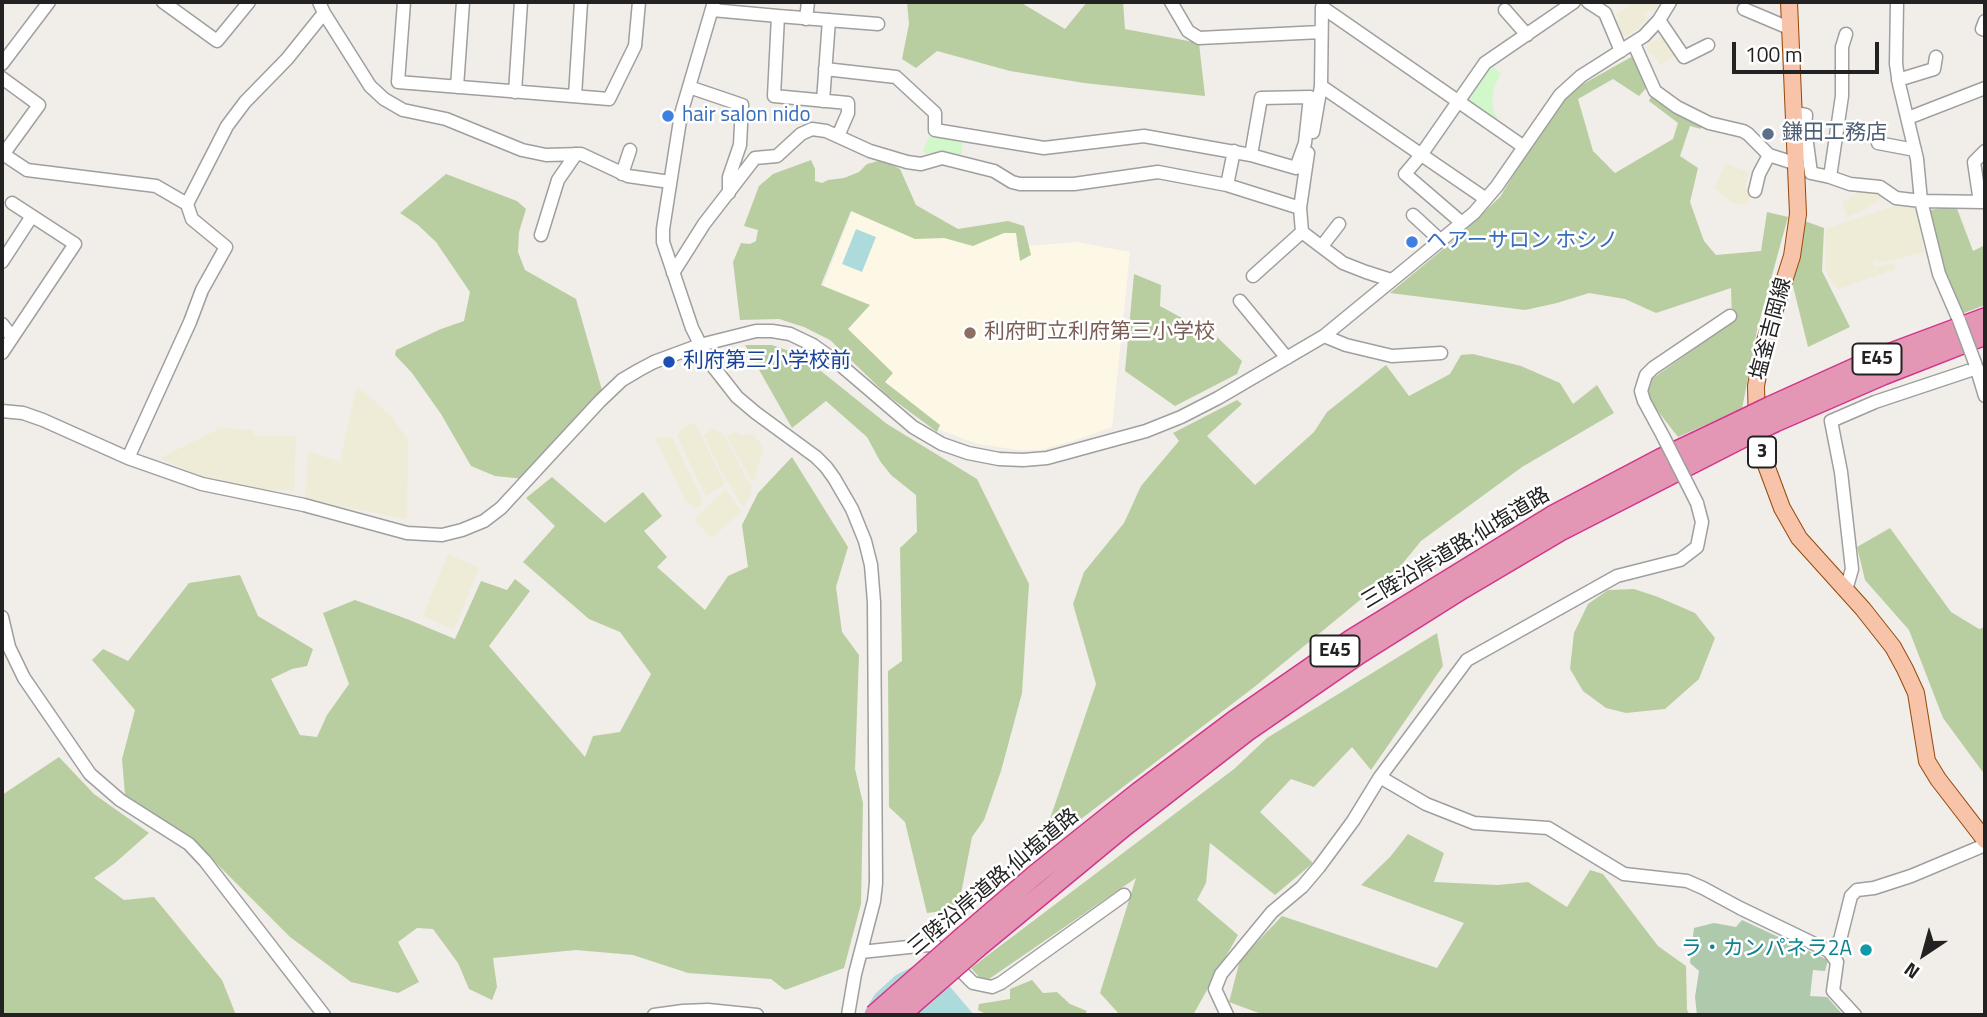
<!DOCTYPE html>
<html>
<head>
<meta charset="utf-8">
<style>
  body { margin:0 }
  #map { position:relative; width:1987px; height:1017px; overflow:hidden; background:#f1ede9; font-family:"Titillium Web",sans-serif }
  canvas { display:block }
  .frame { position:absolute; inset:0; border:4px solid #222; pointer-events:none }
  .north { position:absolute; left:1889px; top:919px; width:70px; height:70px; -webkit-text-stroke:5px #fff; paint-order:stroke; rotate:216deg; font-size:19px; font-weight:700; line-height:28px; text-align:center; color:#222 }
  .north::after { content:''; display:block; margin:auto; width:24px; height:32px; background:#222; clip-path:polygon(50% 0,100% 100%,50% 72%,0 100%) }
  .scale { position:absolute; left:1732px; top:42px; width:147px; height:32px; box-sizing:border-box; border:4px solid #222; border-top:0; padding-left:9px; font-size:21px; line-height:24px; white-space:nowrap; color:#222; -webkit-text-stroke:5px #fff; paint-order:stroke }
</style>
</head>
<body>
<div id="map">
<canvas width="1987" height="1017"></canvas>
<div class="frame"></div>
<div class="north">N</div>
<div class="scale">100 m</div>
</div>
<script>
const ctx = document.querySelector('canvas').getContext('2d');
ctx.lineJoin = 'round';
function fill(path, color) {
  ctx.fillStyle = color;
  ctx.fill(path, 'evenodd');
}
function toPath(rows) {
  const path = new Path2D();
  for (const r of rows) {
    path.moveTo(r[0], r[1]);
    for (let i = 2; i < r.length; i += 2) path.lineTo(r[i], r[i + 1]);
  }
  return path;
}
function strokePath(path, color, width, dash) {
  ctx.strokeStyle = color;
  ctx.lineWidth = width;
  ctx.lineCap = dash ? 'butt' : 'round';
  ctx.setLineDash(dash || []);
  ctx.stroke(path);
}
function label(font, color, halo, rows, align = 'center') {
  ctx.font = font + ' "Titillium Web","Noto Sans JP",sans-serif';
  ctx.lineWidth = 5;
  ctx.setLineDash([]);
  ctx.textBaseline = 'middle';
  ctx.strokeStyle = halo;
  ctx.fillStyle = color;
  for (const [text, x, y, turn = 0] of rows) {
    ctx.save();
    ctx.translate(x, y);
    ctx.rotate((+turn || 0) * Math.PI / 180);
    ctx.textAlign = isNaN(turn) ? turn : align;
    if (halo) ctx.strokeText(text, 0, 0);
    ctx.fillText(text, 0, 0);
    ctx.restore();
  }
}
fill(toPath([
  [852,211,916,236,1019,230,1016,247,1076,242,1130,252,1112,427,1073,441,1040,450,1019,450,978,444,935,428,831,339,808,326]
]), '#fdf8e6');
fill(toPath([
  [1634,2,1660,2,1653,13,1648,10,1643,15,1649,19,1628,36,1621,34,1615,21,1619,19,1616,14],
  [1665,34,1676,55,1660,65,1652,54,1649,54,1646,47],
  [1726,164,1749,172,1745,187,1751,190,1747,205,1732,203,1714,188],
  [1863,190,1877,191,1881,199,1862,211,1847,217,1842,202],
  [1900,204,1901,208,1908,205,1916,206,1924,252,1880,263,1878,260,1872,261,1875,267,1893,263,1895,269,1838,289,1828,276,1825,267,1826,229],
  [356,389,363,391,392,417,408,440,407,519,305,499,308,451,340,462],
  [695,423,725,484,706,497,677,436,683,427],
  [221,428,253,430,255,436,296,436,294,491,250,488,195,474,160,458],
  [712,429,718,431,725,437,752,488,750,498,743,507,722,473,704,435],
  [735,432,742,436,754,434,763,448,755,480,751,480,727,436],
  [672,437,702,499,701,506,697,508,685,500,655,438],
  [725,489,742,511,712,538,694,520],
  [448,554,479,568,454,630,423,616]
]), '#eeebd7');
fill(toPath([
  [907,2,1020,2,1065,29,1087,2,1123,2,1125,29,1199,43,1205,96,1084,83,1010,71,937,51,916,68,902,59,909,24],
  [1633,56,1648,86,1639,96,1613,79,1578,99,1593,151,1615,173,1673,139,1678,123,1649,101,1653,93,1702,125,1701,129,1690,126,1680,156,1698,168,1690,202,1704,241,1716,255,1761,251,1767,212,1788,217,1757,330,1742,409,1678,437,1650,401,1647,393,1649,381,1732,322,1731,288,1656,313,1625,299,1589,293,1557,303,1525,310,1390,293,1460,235,1500,197,1535,140,1567,93],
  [811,160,815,169,815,181,822,183,828,180,844,178,859,172,867,164,882,160,900,169,916,205,958,229,1008,221,1024,226,1031,255,1020,261,1016,233,1004,233,973,246,944,238,915,239,851,211,821,285,870,305,848,329,893,373,885,382,940,425,937,432,887,395,830,340,804,327,779,319,740,320,733,262,741,243,750,244,756,241,758,230,744,226,759,186,773,174],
  [446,174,517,201,526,209,519,232,518,252,525,270,576,299,602,390,524,479,495,476,471,466,441,414,412,373,395,355,396,350,441,329,464,321,470,292,436,242,418,225,400,213],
  [1956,206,1973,251,1985,245,1985,305,1964,313,1943,276,1930,210],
  [1802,220,1824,228,1822,271,1850,327,1808,347,1791,278],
  [1134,274,1161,285,1160,306,1217,337,1242,361,1237,374,1175,406,1125,371],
  [745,345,772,345,801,355,887,424,977,479,1029,584,1022,693,1001,771,984,820,972,837,958,909,927,913,905,822,889,807,888,671,902,661,900,548,917,532,916,495,891,475,880,461,867,437,826,401,792,428],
  [1473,354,1521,366,1560,383,1573,404,1597,385,1614,413,1522,467,1421,541,1399,568,1253,688,1039,851,1096,684,1073,604,1084,572,1124,523,1141,486,1179,441,1173,433,1237,400,1242,404,1207,436,1255,485,1314,432,1327,412,1386,365,1409,396,1450,374,1461,355],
  [792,457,848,547,836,587,842,632,859,655,855,769,863,803,861,904,844,968,785,990,771,979,688,973,633,955,576,950,493,958,497,987,492,1000,469,989,458,963,433,929,417,928,398,942,419,982,398,993,351,982,290,937,192,839,125,795,122,759,135,710,92,660,103,649,128,661,189,583,240,575,258,616,313,649,307,666,292,669,271,679,300,735,317,737,327,715,349,684,323,613,355,600,407,619,455,639,481,581,507,590,515,579,530,591,489,646,585,757,593,736,620,732,651,674,620,632,589,619,523,562,555,526,526,498,552,477,605,523,643,492,662,516,644,531,667,557,657,567,705,610,728,576,748,567,742,525,758,493],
  [1890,528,1951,612,1979,629,1985,627,1985,775,1943,718,1909,630,1865,580,1857,547],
  [1634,589,1658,597,1695,613,1715,638,1699,679,1665,709,1626,713,1606,708,1583,691,1570,669,1574,633,1588,604,1608,590],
  [1437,633,1443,666,1371,770,1352,747,1314,787,1291,779,1260,812,1313,863,1275,895,1210,843,1206,883,1197,900,1238,935,1193,1015,1120,1015,1100,993,1136,878,989,979,979,977,971,968,1234,769,1267,738],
  [59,757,94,794,149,833,115,863,94,878,124,900,154,897,222,980,236,1015,2,1015,2,795],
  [1408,834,1444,853,1434,882,1498,885,1528,882,1567,907,1590,870,1603,874,1658,946,1686,966,1687,1010,1690,1015,1264,1015,1229,1002,1240,960,1282,916,1437,968,1464,923,1361,885,1390,857],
  [1032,980,1043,993,1057,992,1070,1004,1087,1011,1084,1015,988,1015,978,1010,979,1004,1010,999,1010,989]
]), '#b8cea1');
fill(toPath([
  [1742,920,1828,960,1825,971,1813,970,1810,996,1827,997,1843,1015,1697,1015,1695,997,1699,971,1690,963,1694,928,1714,923,1736,927]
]), '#aec9ac');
fill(toPath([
  [1489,65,1501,73,1494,87,1492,102,1494,112,1502,127,1465,100],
  [930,135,956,138,956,141,963,142,961,156,945,151,926,154,923,150]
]), '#d1f7cb');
fill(toPath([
  [856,229,876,237,862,272,842,264],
  [912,967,918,967,947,983,974,1015,865,1015,866,1009,875,994,896,975]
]), '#addbdc');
const minor = toPath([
  [163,2,217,41,249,2],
  [404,2,398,82,609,99,635,46,639,2],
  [714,2,681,114,663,229,663,242,692,328,708,360,737,397,756,413,816,457,826,467,834,478,852,509,865,541,871,565,874,602,876,883,874,901,855,974,848,1015],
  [1171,2,1188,31,1199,38,1321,32],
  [1588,2,1605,13,1621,51],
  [1897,2,1896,64,1899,84,1917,159,1921,201,1939,274,1959,320],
  [1744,9,1789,28],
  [712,10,778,16,774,96,848,103,848,113,838,136],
  [1505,10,1527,35],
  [324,13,370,86,384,99,403,110,446,119,522,150,546,155,581,154,628,176,670,182],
  [778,16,878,24],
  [806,19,808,2],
  [1659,20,1684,57,1708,45],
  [1985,21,1982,29,1985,30],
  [1846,34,1842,47,1842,96,1830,177,1850,184,1880,187,1896,198,1921,201,1985,202],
  [1634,44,1655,91,1677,107,1709,123,1743,131,1748,134,1769,155,1797,164],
  [2,64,49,2],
  [825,69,896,77,935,113,935,130,1044,148,1144,136,1251,155,1296,168,1305,143,1310,97,1261,98,1251,155],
  [2,78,39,105,2,156],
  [1898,80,1934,69,1936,57],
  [1321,86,1486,199],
  [457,87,463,2],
  [689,87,742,105,740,145,729,177,729,193],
  [515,92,521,2],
  [575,96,581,2],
  [823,101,829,20],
  [1793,112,1806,115,1805,128,1811,173,1830,177],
  [1908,118,1985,88],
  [1313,132,1321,86,1322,7,1524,147],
  [1878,143,1915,150],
  [3,154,27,170,156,186,187,204,227,126,245,102,287,59,324,13,319,2],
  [622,174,630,150],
  [1227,185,1234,151],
  [1755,191,1759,174,1769,155],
  [1980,202,1974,162,1985,151],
  [1300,208,1308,153],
  [1413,215,1440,240],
  [1462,223,1405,174,1421,155,1485,63,1574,2],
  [541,235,558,180,576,154],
  [1322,246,1339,224],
  [2,262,32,216],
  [673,273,704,224,755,158,777,156,801,134,812,129,826,131,870,151,907,162,921,164,942,158,994,171,1012,182,1020,184,1074,184,1158,172,1227,185,1300,208,1302,232],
  [1253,276,1302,232,1343,263,1366,272,1391,280],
  [1240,301,1287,358],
  [2,324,12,337],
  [1324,336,1346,345,1392,356,1441,353],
  [2,353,75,244,12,203],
  [1975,363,1985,396],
  [2,411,23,413,43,420,128,458,202,484,304,505,407,533,442,535,462,530,484,521,501,508,600,401,622,380,639,370,654,362,700,345,756,331,772,331,790,334,813,345,837,362,913,427,942,444,968,453,999,459,1023,460,1047,458,1146,431,1181,417,1218,398,1324,336,1474,213,1497,186,1560,95,1581,76,1644,36,1659,20,1670,2],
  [1663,436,1644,401,1641,391,1646,375,1653,368,1730,316],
  [128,458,190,322,202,290,226,247,192,219,187,204],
  [1697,503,1702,522,1697,547,1680,560,1617,576,1467,660,1380,777,1426,804,1474,823,1548,828,1624,874,1687,881,1703,888,1740,908,1829,951,1837,962,1833,991,1855,1015],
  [1846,590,1852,569,1841,472,1831,421,1875,402,1977,368],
  [2,617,9,647,24,678,90,774,120,800,189,844,205,861,324,1015],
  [1829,951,1840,940,1851,896,1857,890,1874,888,1911,876,1985,845],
  [861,952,928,945,936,946,973,983,992,987,1001,983,1124,895],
  [654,1015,683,1011,708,1010,757,1015],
  [1227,1015,1215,989,1221,974,1272,912,1302,887,1319,867,1353,821,1380,777]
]);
const major = toPath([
  [1789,2,1798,214,1792,256,1764,344,1756,386,1757,425,1763,457,1782,508,1799,538,1863,609,1893,647,1905,669,1916,693,1927,761,1938,779,1985,840]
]);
const highway = toPath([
  [1771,406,1875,359,1985,318],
  [1775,422,1883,375,1985,335],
  [965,935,1035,875,1139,792,1235,720,1352,639,1552,516,1662,458,1740,421],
  [977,948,1126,825,1246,732,1359,654,1462,589,1560,531,1744,437]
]);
strokePath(minor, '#9f9f9f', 15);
strokePath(major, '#96490a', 18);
strokePath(highway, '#d1358c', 22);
strokePath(minor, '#fff', 12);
strokePath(major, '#f7c4a9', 16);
strokePath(highway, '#e397b5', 19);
const minorBridge = toPath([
  [1959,320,1975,363],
  [1663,436,1697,503]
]);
const highwayBridge = toPath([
  [1740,421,1771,406],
  [1744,437,1775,422],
  [874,1015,965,935],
  [900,1015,977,948]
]);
strokePath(minorBridge, '#9f9f9f', 15, []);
strokePath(highwayBridge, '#d1358c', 22, []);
strokePath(minorBridge, '#fff', 12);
strokePath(highwayBridge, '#e397b5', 19);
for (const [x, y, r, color] of [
  [668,116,7,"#3f7fe0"],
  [1768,134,7,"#5c6f8a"],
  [1412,242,7,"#3f7fe0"],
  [970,333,7,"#8d6e63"],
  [669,362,7,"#1a4fb4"],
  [1866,950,7,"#0f9aa8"]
]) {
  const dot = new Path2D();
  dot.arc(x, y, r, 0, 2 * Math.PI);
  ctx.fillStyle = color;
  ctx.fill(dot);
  strokePath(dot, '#fff', 2.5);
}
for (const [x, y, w] of [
  [1877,359,49],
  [1762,452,28],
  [1335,651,49]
]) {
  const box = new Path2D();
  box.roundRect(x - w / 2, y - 15.5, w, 31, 5);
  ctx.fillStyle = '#fff';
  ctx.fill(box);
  strokePath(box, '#222', 2);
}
label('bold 19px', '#222', null, [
  ["E45",1877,359],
  ["3",1762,452],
  ["E45",1335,651]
]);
label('21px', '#366cbe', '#fff', [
  ["hair salon nido",682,116],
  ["ヘアーサロン ホシノ",1426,242]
], 'left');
label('21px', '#4e5e75', '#fff', [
  ["鎌田工務店",1782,134]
], 'left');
label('21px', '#222', '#fff', [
  ["塩釜吉岡線",1772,329,-75],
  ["三陸沿岸道路;仙塩道路",1456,549,-31],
  ["三陸沿岸道路;仙塩道路",994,883,-40]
]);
label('21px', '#785e54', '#fff', [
  ["利府町立利府第三小学校",984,333]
], 'left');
label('21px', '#164399', '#fff', [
  ["利府第三小学校前",683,362]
], 'left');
label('21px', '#0d838f', '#fff', [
  ["ラ・カンパネラ2A",1852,950]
], 'right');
</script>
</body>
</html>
